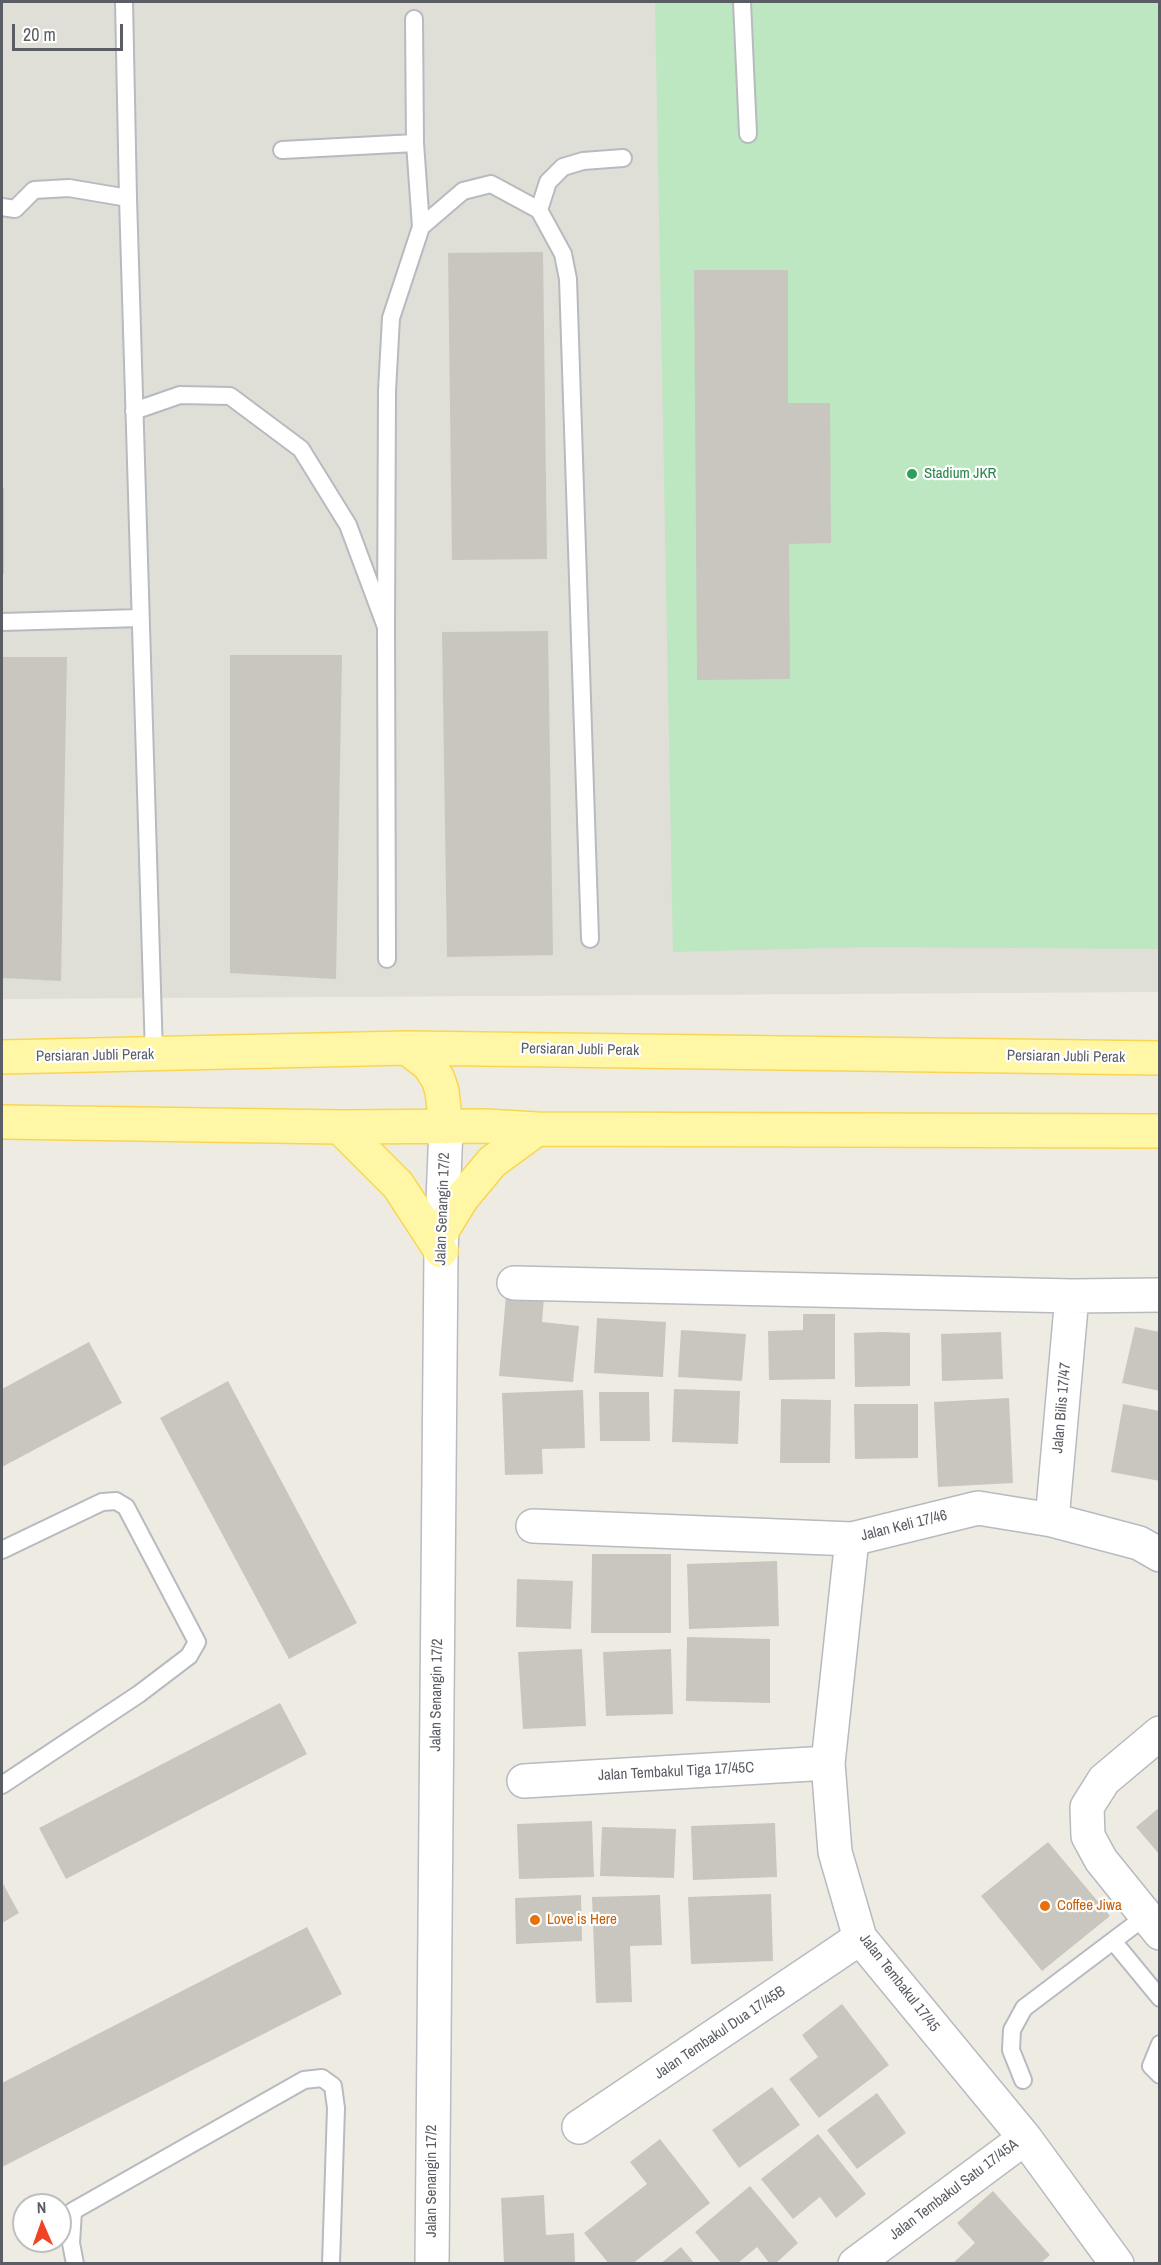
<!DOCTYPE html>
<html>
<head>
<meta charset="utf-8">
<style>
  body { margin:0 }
  #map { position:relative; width:1161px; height:2265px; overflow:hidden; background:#eeece2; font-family:"Archivo Narrow",sans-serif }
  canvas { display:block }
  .frame { position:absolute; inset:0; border:3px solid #5a5e64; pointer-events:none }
  .north { position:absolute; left:12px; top:2193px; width:60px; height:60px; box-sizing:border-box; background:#fff; border:2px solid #bdbfc1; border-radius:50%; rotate:358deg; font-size:16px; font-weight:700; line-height:24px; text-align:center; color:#5a5e64 }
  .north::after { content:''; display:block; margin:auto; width:21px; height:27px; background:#f24324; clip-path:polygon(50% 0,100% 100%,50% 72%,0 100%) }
  .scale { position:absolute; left:12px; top:24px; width:111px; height:27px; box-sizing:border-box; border:3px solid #5a5e64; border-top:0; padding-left:8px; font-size:18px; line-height:21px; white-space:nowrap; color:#5a5e64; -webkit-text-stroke:4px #fff; paint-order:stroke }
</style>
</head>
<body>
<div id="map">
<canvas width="1161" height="2265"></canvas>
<div class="frame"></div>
<div class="north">N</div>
<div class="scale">20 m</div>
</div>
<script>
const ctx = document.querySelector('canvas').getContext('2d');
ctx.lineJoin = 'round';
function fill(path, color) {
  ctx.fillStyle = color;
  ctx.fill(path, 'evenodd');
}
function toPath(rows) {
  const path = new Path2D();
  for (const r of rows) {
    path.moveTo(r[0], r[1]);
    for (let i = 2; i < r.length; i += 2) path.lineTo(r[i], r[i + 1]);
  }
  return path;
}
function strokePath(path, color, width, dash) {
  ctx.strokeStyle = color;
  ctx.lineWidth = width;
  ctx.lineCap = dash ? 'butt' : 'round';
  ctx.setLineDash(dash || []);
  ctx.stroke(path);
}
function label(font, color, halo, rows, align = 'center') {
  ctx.font = font + ' "Archivo Narrow",sans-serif';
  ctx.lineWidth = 4.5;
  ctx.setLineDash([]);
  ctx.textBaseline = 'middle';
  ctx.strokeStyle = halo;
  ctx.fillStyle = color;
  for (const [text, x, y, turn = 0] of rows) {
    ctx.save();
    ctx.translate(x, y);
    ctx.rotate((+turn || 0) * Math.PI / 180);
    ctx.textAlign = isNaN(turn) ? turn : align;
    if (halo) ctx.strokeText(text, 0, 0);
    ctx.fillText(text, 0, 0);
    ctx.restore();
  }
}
fill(toPath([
  [2,2,1159,2,1159,992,2,999]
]), '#dfded7');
fill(toPath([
  [655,2,1159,2,1159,949,870,947,673,952]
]), '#bde7c0');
fill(toPath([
  [543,252,547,559,452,560,448,253],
  [694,270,788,270,788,403,830,403,831,543,789,544,790,679,697,680],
  [2,488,4,488,4,574,2,574],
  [548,631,553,955,447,957,442,632],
  [230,655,342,655,336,979,230,973],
  [2,657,67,657,61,981,2,978],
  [506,1295,544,1298,542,1322,579,1326,573,1382,499,1376],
  [803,1314,835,1314,835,1379,769,1380,768,1331,803,1330],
  [597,1318,666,1322,663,1377,594,1373],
  [1135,1327,1160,1332,1160,1391,1122,1383],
  [681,1330,746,1334,742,1381,678,1377],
  [882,1332,910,1333,910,1386,855,1387,854,1333],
  [1001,1332,1003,1379,942,1381,941,1334],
  [89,1342,122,1403,2,1467,2,1389],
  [228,1381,357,1623,289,1659,160,1418],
  [674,1389,740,1391,738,1444,672,1442],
  [583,1390,585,1448,542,1449,543,1474,505,1475,502,1393],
  [599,1392,649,1392,650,1441,600,1441],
  [1009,1398,1013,1483,938,1487,934,1402],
  [781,1399,831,1400,830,1463,780,1463],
  [854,1404,918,1404,918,1458,855,1459],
  [1123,1404,1160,1411,1160,1481,1111,1472],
  [592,1554,671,1554,671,1633,591,1633],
  [777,1561,779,1626,689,1629,687,1564],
  [517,1579,573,1581,571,1629,516,1627],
  [687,1637,770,1639,770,1703,686,1701],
  [582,1649,586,1726,523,1729,518,1652],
  [671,1649,673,1714,606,1716,603,1652],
  [280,1703,307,1754,66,1879,39,1828],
  [1160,1807,1160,1855,1136,1827],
  [592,1821,594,1877,519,1879,517,1824],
  [775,1823,777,1877,693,1880,691,1826],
  [602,1827,676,1829,674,1878,600,1876],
  [1048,1842,1110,1916,1042,1971,981,1896],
  [2,1882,19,1913,2,1923],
  [771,1894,773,1961,691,1964,688,1897],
  [581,1895,582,1941,516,1944,515,1898],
  [660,1895,662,1945,630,1946,632,2002,596,2003,592,1897],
  [307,1927,342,1994,2,2167,2,2083],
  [842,2004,889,2065,819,2118,789,2079,818,2057,802,2035],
  [772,2087,800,2125,739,2168,712,2130],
  [877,2093,906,2133,857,2169,827,2130],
  [818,2134,866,2194,836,2218,820,2197,793,2219,761,2179],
  [660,2139,710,2203,632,2264,609,2264,584,2233,647,2184,630,2162],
  [750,2186,798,2243,775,2264,770,2264,757,2247,737,2264,722,2264,695,2232],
  [993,2191,1050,2255,1040,2264,952,2264,975,2243,957,2223],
  [544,2195,546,2235,574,2233,575,2264,504,2264,501,2198],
  [681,2247,695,2264,660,2264]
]), '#c9c6bf');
const lane = toPath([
  [124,2,128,198,154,1055],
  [742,2,748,134],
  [282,150,415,143],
  [2,207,15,209,34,190,69,188,128,198],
  [539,210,563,254,568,279,590,939],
  [421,227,463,191,491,184,539,210,548,182,563,167,583,161,623,158],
  [134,411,180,395,230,396,301,449,348,525,386,627,387,391,391,318,421,227,415,143,414,19],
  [2,622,140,618],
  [386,627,387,959],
  [2,1550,102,1502,116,1501,126,1507,197,1642,189,1656,139,1694,2,1785],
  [1113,1941,1160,1998],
  [1160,2044,1151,2066,1160,2075],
  [1023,2080,1011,2050,1012,2030,1024,2008,1146,1916],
  [75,2264,71,2243,73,2211,304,2080,322,2078,333,2086,336,2108,331,2264]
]);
const street = toPath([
  [514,1283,1072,1296,1160,1295],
  [1052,1520,1072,1296],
  [533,1526,852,1539,978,1508,1052,1520,1139,1543,1160,1555],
  [852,1539,828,1763,835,1852,860,1938,1025,2138,1117,2264],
  [1160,1733,1104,1780,1087,1807,1088,1836,1101,1860,1160,1933],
  [524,1781,828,1763],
  [579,2127,860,1938],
  [855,2264,1025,2138]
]);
const secondary = toPath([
  [432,2264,441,1251,446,1127]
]);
const primary = toPath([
  [407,1048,429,1065,438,1079,442,1091,446,1127],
  [2,1057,407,1048,1160,1058],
  [2,1122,340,1127,485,1126,537,1129,1160,1131],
  [340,1127,398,1185,441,1251],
  [443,1229,462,1198,492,1162,537,1129]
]);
strokePath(lane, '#b7babf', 20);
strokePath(street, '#b7babf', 36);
strokePath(secondary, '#b8bbc1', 36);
strokePath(primary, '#f9d650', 36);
strokePath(lane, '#fff', 16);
strokePath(street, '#fff', 33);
strokePath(secondary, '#fff', 33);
strokePath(primary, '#fff7a6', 33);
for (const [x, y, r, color] of [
  [912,474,6,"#2e9e5b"],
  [1045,1906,6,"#e8710a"],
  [535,1920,6,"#e8710a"]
]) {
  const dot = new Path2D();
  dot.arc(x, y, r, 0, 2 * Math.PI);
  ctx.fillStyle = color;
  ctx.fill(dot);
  strokePath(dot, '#fff', 2);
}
label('15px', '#27864d', '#fff', [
  ["Stadium JKR",924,474]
], 'left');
label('15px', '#5a5e64', '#fff', [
  ["Persiaran Jubli Perak",580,1050,1],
  ["Persiaran Jubli Perak",95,1056,-1],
  ["Persiaran Jubli Perak",1066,1057,1],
  ["Jalan Senangin 17/2",443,1209,-88],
  ["Jalan Bilis 17/47",1062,1408,-85],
  ["Jalan Keli 17/46",904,1526,-14],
  ["Jalan Senangin 17/2",437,1695,-89],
  ["Jalan Tembakul Tiga 17/45C",676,1772,-3],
  ["Jalan Tembakul 17/45",899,1983,52],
  ["Jalan Tembakul Dua 17/45B",720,2033,-34],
  ["Jalan Senangin 17/2",432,2181,-90],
  ["Jalan Tembakul Satu 17/45A",954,2190,-37]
]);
label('15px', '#c56008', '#fff', [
  ["Coffee Jiwa",1057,1906],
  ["Love is Here",547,1920]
], 'left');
</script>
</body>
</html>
